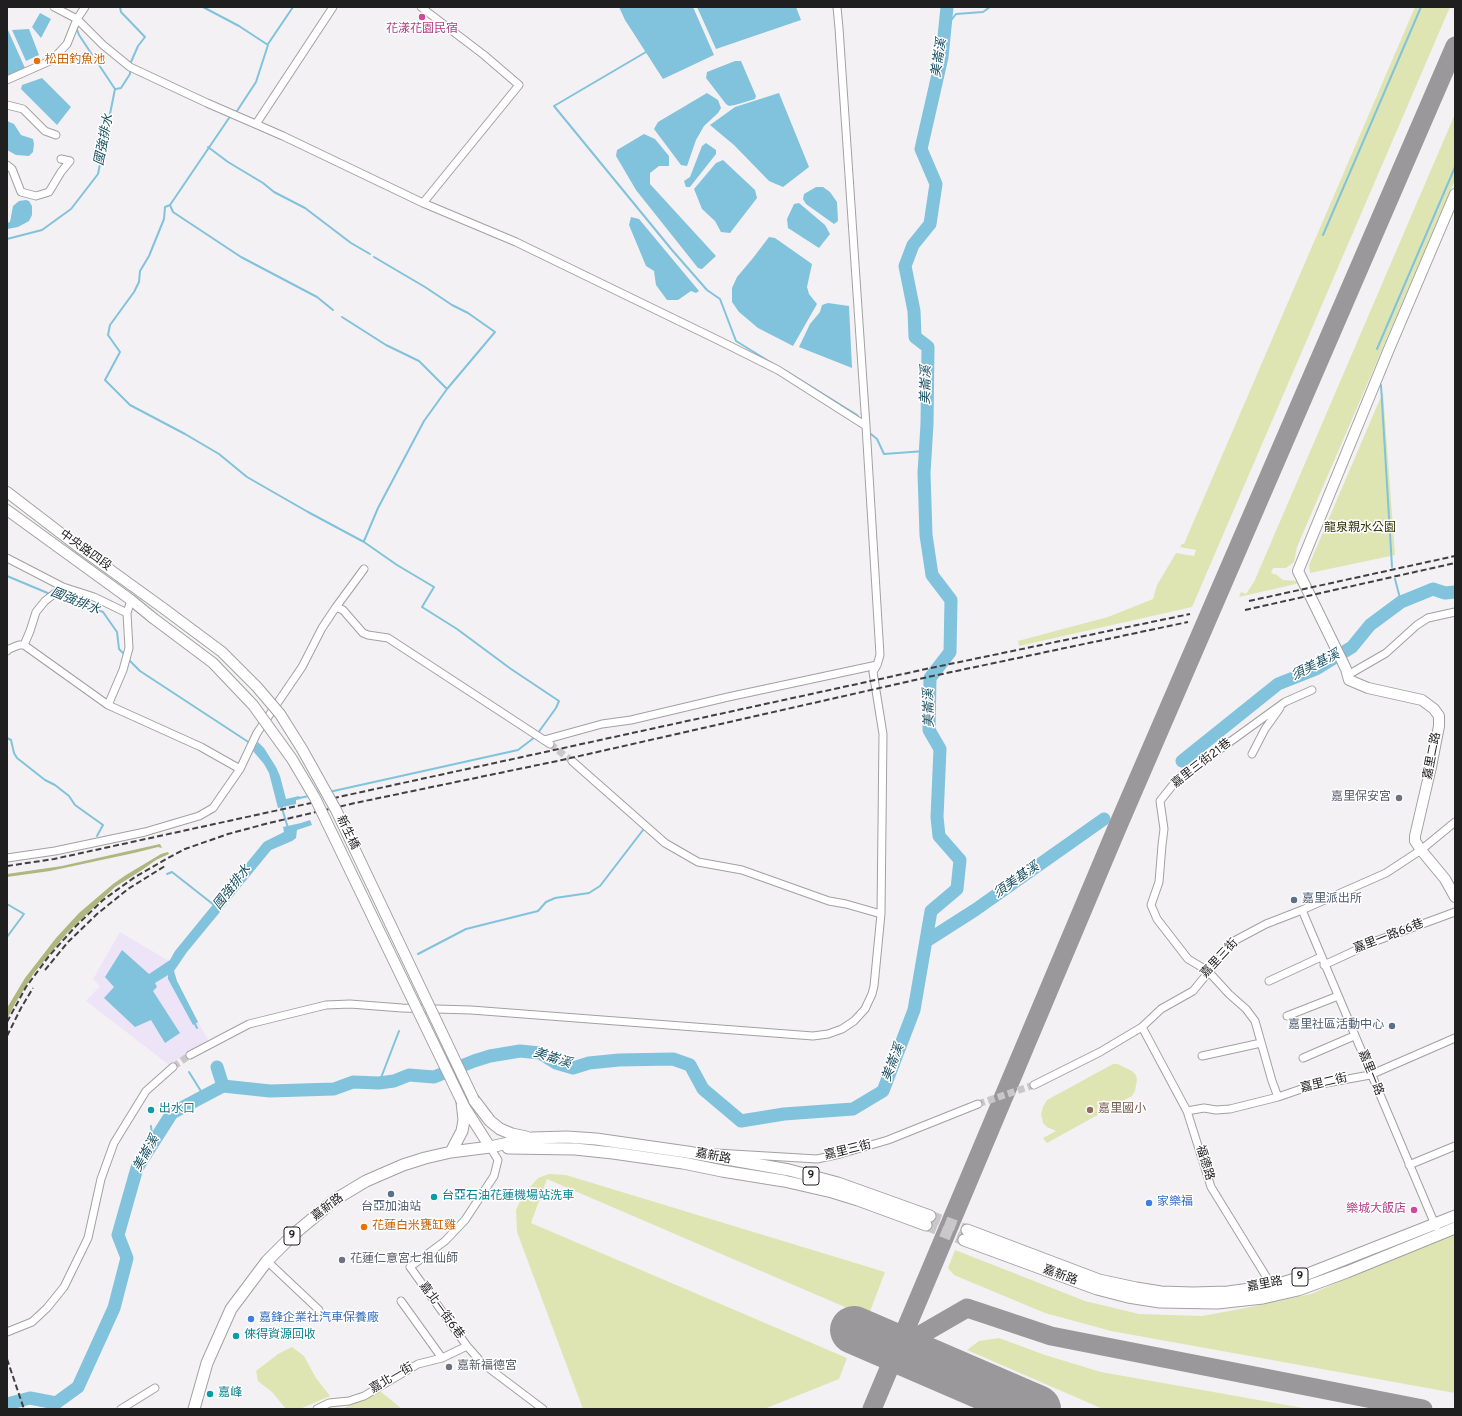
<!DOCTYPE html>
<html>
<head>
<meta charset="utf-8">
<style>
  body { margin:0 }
  #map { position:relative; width:1462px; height:1416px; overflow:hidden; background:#f4f1f4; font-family:Overpass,sans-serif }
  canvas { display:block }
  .frame { position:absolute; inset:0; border:8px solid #201f20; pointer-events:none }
</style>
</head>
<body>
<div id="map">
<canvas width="1462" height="1416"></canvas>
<div class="frame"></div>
</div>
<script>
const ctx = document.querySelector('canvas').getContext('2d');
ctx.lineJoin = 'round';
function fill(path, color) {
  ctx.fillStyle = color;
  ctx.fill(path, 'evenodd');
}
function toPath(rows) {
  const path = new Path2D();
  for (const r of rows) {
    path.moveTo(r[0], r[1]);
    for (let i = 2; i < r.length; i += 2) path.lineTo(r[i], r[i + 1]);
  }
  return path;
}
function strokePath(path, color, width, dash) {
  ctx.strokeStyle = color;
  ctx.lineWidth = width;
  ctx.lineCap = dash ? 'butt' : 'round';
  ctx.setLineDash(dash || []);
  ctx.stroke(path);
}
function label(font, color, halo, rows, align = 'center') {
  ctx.font = font + ' Overpass,"Noto Sans TC",sans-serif';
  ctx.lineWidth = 3;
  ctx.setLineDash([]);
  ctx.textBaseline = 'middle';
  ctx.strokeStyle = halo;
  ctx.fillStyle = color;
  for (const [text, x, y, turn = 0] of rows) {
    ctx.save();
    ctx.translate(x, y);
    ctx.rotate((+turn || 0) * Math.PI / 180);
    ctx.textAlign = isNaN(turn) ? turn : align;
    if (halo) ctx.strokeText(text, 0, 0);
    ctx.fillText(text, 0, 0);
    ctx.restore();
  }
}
fill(toPath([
  [120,932,169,961,174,971,177,982,208,1040,169,1065,86,1001,100,986,93,979]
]), '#eee4f8');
fill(toPath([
  [1415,7,1450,7,1192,607,1019,646,1018,641,1108,617,1153,599,1157,585,1176,553,1194,556,1196,550,1180,547,1182,544,1184,544],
  [1455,114,1455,180,1297,547,1294,562,1286,568,1273,568,1271,573,1277,575,1283,580,1299,581,1300,583,1239,597,1241,592,1246,594,1254,582],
  [1383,392,1395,555,1310,573,1309,565],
  [1113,1064,1118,1064,1132,1071,1136,1075,1137,1080,1135,1091,1132,1096,1047,1143,1043,1138,1056,1131,1047,1127,1043,1123,1042,1118,1041,1114,1043,1107,1047,1100],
  [549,1174,566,1175,885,1272,868,1317,547,1179,531,1223,847,1358,839,1379,764,1409,583,1409,517,1232,516,1210,523,1195,538,1178],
  [1455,1230,1455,1393,1111,1331,1045,1313,954,1275,948,1268,955,1250,1085,1301,1139,1314,1202,1316,1256,1306,1311,1294],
  [999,1338,1045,1355,1101,1372,1309,1409,1103,1409,967,1350,979,1341],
  [292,1347,304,1356,316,1378,330,1396,300,1409,286,1409,272,1392,258,1381,256,1371,278,1354],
  [380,1391,402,1409,342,1409]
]), '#dee5b3');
fill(toPath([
  [160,844,162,848,158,847,134,853,50,871,7,877,7,874,62,866],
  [168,852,169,854,156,860,142,870,115,887,68,932,34,973,16,1002,7,1019,7,1008,25,978,56,938,79,913,113,884,126,875,161,854]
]), '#afb67e');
fill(toPath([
  [619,7,693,7,714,55,663,79,625,20],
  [697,7,796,7,801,20,716,49],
  [40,13,51,19,41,38,32,27],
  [7,28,25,68,8,76,7,74],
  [29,29,39,55,26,61,12,30],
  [735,61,741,61,756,96,755,99,735,105,729,106,726,104,706,78,707,72],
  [42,78,71,107,57,125,21,89,22,85],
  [707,93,718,100,721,108,718,113,704,126,696,140,687,166,681,165,654,129,658,122],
  [779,93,809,167,783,187,769,181,734,145,710,125,735,107],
  [7,121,14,124,21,135,33,139,34,144,33,152,29,156,16,155,7,150],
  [644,134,655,139,669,156,669,166,659,166,650,173,650,184,716,256,702,269,698,268,636,190,616,156,617,150],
  [706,143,716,150,716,154,690,187,686,187,684,181,690,177,702,146],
  [723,160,755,190,757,198,730,233,721,232,715,221,702,209,694,189,716,163],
  [816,187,823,187,830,192,837,202,838,221,834,224,806,204,803,199,804,194],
  [26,200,29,201,32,206,32,215,29,221,18,227,7,229,7,223,10,222,13,206,19,201],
  [799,203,825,225,830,234,819,248,788,228,787,219,794,204],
  [631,217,639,219,699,291,696,293,691,291,678,300,667,300,656,285,654,271,646,266,629,225],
  [769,237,775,238,812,264,807,287,809,294,817,304,793,346,758,328,739,312,732,302,732,288,737,277,753,258],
  [828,303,849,306,852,368,799,347,810,324,820,312,822,305],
  [258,742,264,748,276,767,280,776,286,799,299,796,301,799,296,800,296,804,278,808,269,773,264,764,253,751],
  [310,820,312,825,297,830,296,838,292,841,271,850,187,952,174,971,177,981,198,1022,193,1025,168,979,168,975,155,983,157,987,153,991,180,1033,165,1043,151,1020,135,1027,104,998,114,987,105,977,122,950,149,974,170,960,175,951,264,842,284,832,283,827,301,823]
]), '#81c2dc');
strokePath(toPath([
  [120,7,121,12,145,37,138,46,131,62],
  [203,7,239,26,268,45,256,82,237,111],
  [945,28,956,14,983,12,990,7],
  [268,44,293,7],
  [646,52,554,106,672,250,707,290,720,299,736,341,775,365],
  [116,89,121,88,130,74,130,71],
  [229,118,170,205,165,207,164,219,149,256,140,271,139,282,134,292,110,325,108,335,120,352,105,380,130,405,185,434,219,454,247,477,308,512,364,542,397,565,434,587,422,607,457,629,511,669,559,701,556,708,538,733],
  [208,147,228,162,263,183,274,192,305,208,351,243,370,254],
  [170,205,173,212,241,257,317,297,333,310],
  [1323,235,1421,7],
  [7,239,42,230,71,209,98,174,115,89,79,35,76,27],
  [374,257,425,287,452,305,468,313,495,332,447,389],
  [342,317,386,345,419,361,447,389,424,421,378,508,364,541],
  [1377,349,1455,167],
  [786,371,857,415,859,418],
  [1381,385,1392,567],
  [871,434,877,439,884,454,925,451],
  [7,576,50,594],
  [1395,579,1401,602],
  [54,595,103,612,117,632,119,649,125,655],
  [128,659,140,671,256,747],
  [7,738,11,740,14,753,17,758,45,780,55,785,69,796,75,805,103,825,97,836],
  [329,792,518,750,535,737],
  [299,798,309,796],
  [281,805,288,828],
  [167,874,172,872,214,905],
  [7,904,24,914,7,937],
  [418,954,466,929,538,911,546,902,555,898,589,893,600,886,643,830],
  [194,1022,197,1028],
  [189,1072,204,1096],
  [379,1083,399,1031],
  [151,1126,153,1144]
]), '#81c2dc', 2);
strokePath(toPath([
  [1182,761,1278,684,1316,669,1352,647,1370,625,1401,602,1433,589,1445,593,1455,592],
  [928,940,975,910,1104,819],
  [217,1067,223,1086],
  [7,1404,30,1398,56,1403,78,1387,114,1308,127,1258,118,1235,137,1168,172,1113,223,1086,270,1091,334,1089,353,1082,379,1083,394,1081,409,1075,434,1077,474,1061,490,1056,520,1051,540,1053,556,1063,573,1068,589,1063,619,1060,673,1059,690,1065,703,1089,741,1121,784,1114,853,1109,883,1091,914,1010,931,911,957,889,960,860,939,836,937,817,940,749,929,730,930,678,950,652,951,600,932,575,926,535,924,473,927,424,928,347,915,337,914,311,905,266,913,245,930,224,936,184,921,149,942,57,947,7]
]), '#81c2dc', 13);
strokePath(toPath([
  [896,1349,967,1308,1051,1336,1423,1409],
  [872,1409,1117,828,1455,46]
]), '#9a989a', 19);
strokePath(toPath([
  [854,1330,1037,1409]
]), '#9a989a', 48);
strokePath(toPath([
  [550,744,572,761],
  [173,1067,190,1055],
  [978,1104,1034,1085]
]), '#cac7ca', 7, [7, 3.5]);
strokePath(toPath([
  [930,1216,967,1230],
  [926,1225,964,1240]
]), '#cac7ca', 11, [11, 5.5]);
const street = toPath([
  [54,7,77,19,103,45,130,67,207,103,283,136,423,203,516,242,722,342,778,370,866,426],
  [421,7,484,55,519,85,423,203],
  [7,80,52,60,67,44,77,19,85,7],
  [7,105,23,109,45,131,56,135],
  [256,124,333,7],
  [7,165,12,169,21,192,36,196,49,192,61,172,70,161,61,159],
  [7,558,63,587,94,597,127,613],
  [336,607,364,569],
  [24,645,30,631,36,612,45,601,63,587],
  [7,651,9,649,19,645,24,645,108,705,201,747,240,769],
  [1348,675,1386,653,1417,625,1428,618,1455,612],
  [108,705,123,670,129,648,127,613,131,600],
  [544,740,602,724,631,720,728,697,877,665],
  [1252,754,1265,729,1280,708],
  [572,761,665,843,698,862,742,870,829,901,846,904,881,914],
  [7,858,55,851,145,832,199,816,213,808,240,769,257,733,302,667,322,628,336,607,343,610,363,633,368,635,388,638,550,744],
  [1302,910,1436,1227],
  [1324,965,1376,941,1455,912],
  [1269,981,1321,957],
  [1287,1016,1338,996],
  [1142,1027,1187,1111,1211,1187,1272,1286,1272,1288],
  [190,1055,249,1024,326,1005,350,1004,402,1008,471,1010,813,1036,828,1034,842,1029,854,1021,865,1009,872,994,874,986,881,914,883,734,873,672,877,665,880,655,866,426,839,28,837,7],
  [1202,1056,1261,1043],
  [1303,1058,1354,1036],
  [1034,1085,1100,1052,1142,1027,1161,1009,1193,991,1234,941,1266,924,1302,910,1386,873,1421,850,1455,822],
  [1278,1097,1272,1081,1255,1021,1246,1009,1229,994,1208,971,1188,959,1157,919,1151,905,1159,882,1162,845,1164,829,1160,801,1176,781,1285,702,1312,690],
  [1187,1111,1204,1108,1216,1110,1230,1109,1278,1097,1310,1086,1370,1075,1455,1038],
  [490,1147,498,1160,494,1176,465,1220,445,1241,410,1267,467,1346,482,1363,543,1409],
  [716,1153,817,1159,840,1154,888,1140,978,1104],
  [1409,1165,1455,1146],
  [267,1261,319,1310],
  [401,1301,442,1358],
  [7,1332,32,1322,47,1308,64,1287,88,1238,101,1179,114,1143,146,1091,173,1067],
  [121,1409,155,1388],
  [317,1409,329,1403,349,1401,364,1396,418,1364,442,1358,467,1346]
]);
const secondary = toPath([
  [1455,194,1389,349,1298,571,1346,669,1349,680,1368,688,1422,700,1434,709,1439,716,1439,726,1431,767,1415,836,1415,841,1421,850,1445,879,1455,897],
  [7,492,80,548,163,608],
  [7,510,131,600,153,618],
  [462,1103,490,1147]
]);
const primary = toPath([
  [474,1100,490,1121,500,1129,512,1134,526,1137],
  [508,1148,575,1149,613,1153,683,1163,722,1171,784,1181,832,1192,858,1200,926,1225],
  [451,1152,462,1131,464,1120,462,1102],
  [967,1230,1099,1280,1136,1288,1161,1292,1193,1293,1228,1292,1272,1286,1295,1279,1455,1216],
  [964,1240,1097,1289,1128,1297,1160,1302,1217,1303,1263,1298,1298,1290,1347,1272,1455,1228],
  [194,1409,207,1363,231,1309,267,1261,294,1234,336,1199,366,1181,403,1165,425,1158,451,1152,490,1147,532,1138,567,1137,596,1139,687,1152,789,1170,838,1183,930,1216]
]);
strokePath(street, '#a3a0a2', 9);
strokePath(secondary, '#a3a0a2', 12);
strokePath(primary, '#a3a0a2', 13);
strokePath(street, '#fff', 7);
strokePath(secondary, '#fff', 10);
strokePath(primary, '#fff', 11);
strokePath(toPath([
  [1249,601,1455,556],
  [1245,610,1455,563],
  [7,866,54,859,926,669,1190,614],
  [45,970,68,942,97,914,128,889,165,866],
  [7,1022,26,987,49,956,75,927,103,900,135,877,168,858,185,849,228,834,269,823,355,803,562,760,928,677,1188,622],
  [7,1036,21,1008,33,988],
  [7,1359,24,1409]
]), '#413f41', 2, [6, 3]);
const secondaryBridge = toPath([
  [163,608,222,652,257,687,280,714,302,749,336,810,474,1100],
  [153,618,213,663,253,705,292,759,315,798,462,1102]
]);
strokePath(secondaryBridge, '#a3a0a2', 12, []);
strokePath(secondaryBridge, '#fff', 10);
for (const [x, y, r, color] of [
  [422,17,4,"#d1479c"],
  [37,61,4,"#e8710a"],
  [1399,798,4,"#6b7280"],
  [1294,900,4,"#5c6f8a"],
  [1392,1026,4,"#5c6f8a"],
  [151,1110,4,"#0f9aa8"],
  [1090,1110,4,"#8d6e63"],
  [391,1194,4,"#5c6f8a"],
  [434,1197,4,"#0f9aa8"],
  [1149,1203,4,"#3f7fe0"],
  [1414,1210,4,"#d1479c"],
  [364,1227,4,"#e8710a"],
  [342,1260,4,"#6b7280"],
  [251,1319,4,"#3f7fe0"],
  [236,1336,4,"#0f9aa8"],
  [449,1367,4,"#6b7280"],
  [210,1394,4,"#0f9aa8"]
]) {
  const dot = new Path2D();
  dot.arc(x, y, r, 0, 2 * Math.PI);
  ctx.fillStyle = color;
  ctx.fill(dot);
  strokePath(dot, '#fff', 1.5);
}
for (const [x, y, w] of [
  [811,1176,16],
  [292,1236,16],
  [1300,1277,16]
]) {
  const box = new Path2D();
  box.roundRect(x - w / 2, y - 9, w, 18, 3);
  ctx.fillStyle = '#fff';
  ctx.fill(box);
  strokePath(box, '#201f20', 1);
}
label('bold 11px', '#201f20', null, [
  ["9",811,1176],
  ["9",292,1236],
  ["9",1300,1277]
]);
label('12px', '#b23c85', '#fff', [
  ["花漾花園民宿",422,30],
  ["樂城大飯店",1406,1210,"right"]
]);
label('12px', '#c56008', '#fff', [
  ["松田釣魚池",45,61],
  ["花蓮白米甕缸雞",372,1227]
], 'left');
label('12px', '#303406', '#fff', [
  ["龍泉親水公園",1360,529]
]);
label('12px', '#201f20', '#fff', [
  ["中央路四段",85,551,36],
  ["嘉里二路",1433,756,-79],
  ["嘉里三街21巷",1202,764,-38],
  ["新生橋",347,833,64],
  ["嘉里一路66巷",1389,937,-21],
  ["嘉里三街",1220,959,-47],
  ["嘉里一路",1370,1073,68],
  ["嘉里二街",1324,1084,-13],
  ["嘉里三街",848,1151,-14],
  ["嘉新路",713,1157,11],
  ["福德路",1204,1163,73],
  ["嘉新路",328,1208,-37],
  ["嘉新路",1060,1276,20],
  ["嘉里路",1265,1285,-11],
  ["嘉北一街6巷",441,1311,54],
  ["嘉北一街",392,1379,-30]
]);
label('12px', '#5b616d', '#fff', [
  ["嘉里保安宮",1391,798,"right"],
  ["花蓮仁意宮七祖仙師",350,1260],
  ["嘉新福德宮",457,1367]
], 'left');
label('12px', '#4e5e75', '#fff', [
  ["嘉里派出所",1302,900],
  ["嘉里社區活動中心",1384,1026,"right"],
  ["台亞加油站",391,1208,"center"]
], 'left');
label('12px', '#0d838f', '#fff', [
  ["出水口",159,1110],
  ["台亞石油花蓮機場站洗車",442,1197],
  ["倈得資源回收",244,1336],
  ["嘉峰",218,1394]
], 'left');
label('12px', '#785e54', '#fff', [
  ["嘉里國小",1098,1110]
], 'left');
label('12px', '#366cbe', '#fff', [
  ["家樂福",1157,1203],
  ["嘉鋒企業社汽車保養廠",259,1319]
], 'left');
label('italic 13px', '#194f62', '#fff', [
  ["美崙溪",940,58,-81],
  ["國強排水",105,140,-79],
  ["美崙溪",927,385,-89],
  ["國強排水",75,602,22],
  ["須美基溪",1316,666,-27],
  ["美崙溪",930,708,-91],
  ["須美基溪",1017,881,-35],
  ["國強排水",233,888,-52],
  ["美崙溪",552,1059,18],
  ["美崙溪",894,1063,-69],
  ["美崙溪",147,1154,-61]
]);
</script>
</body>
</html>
